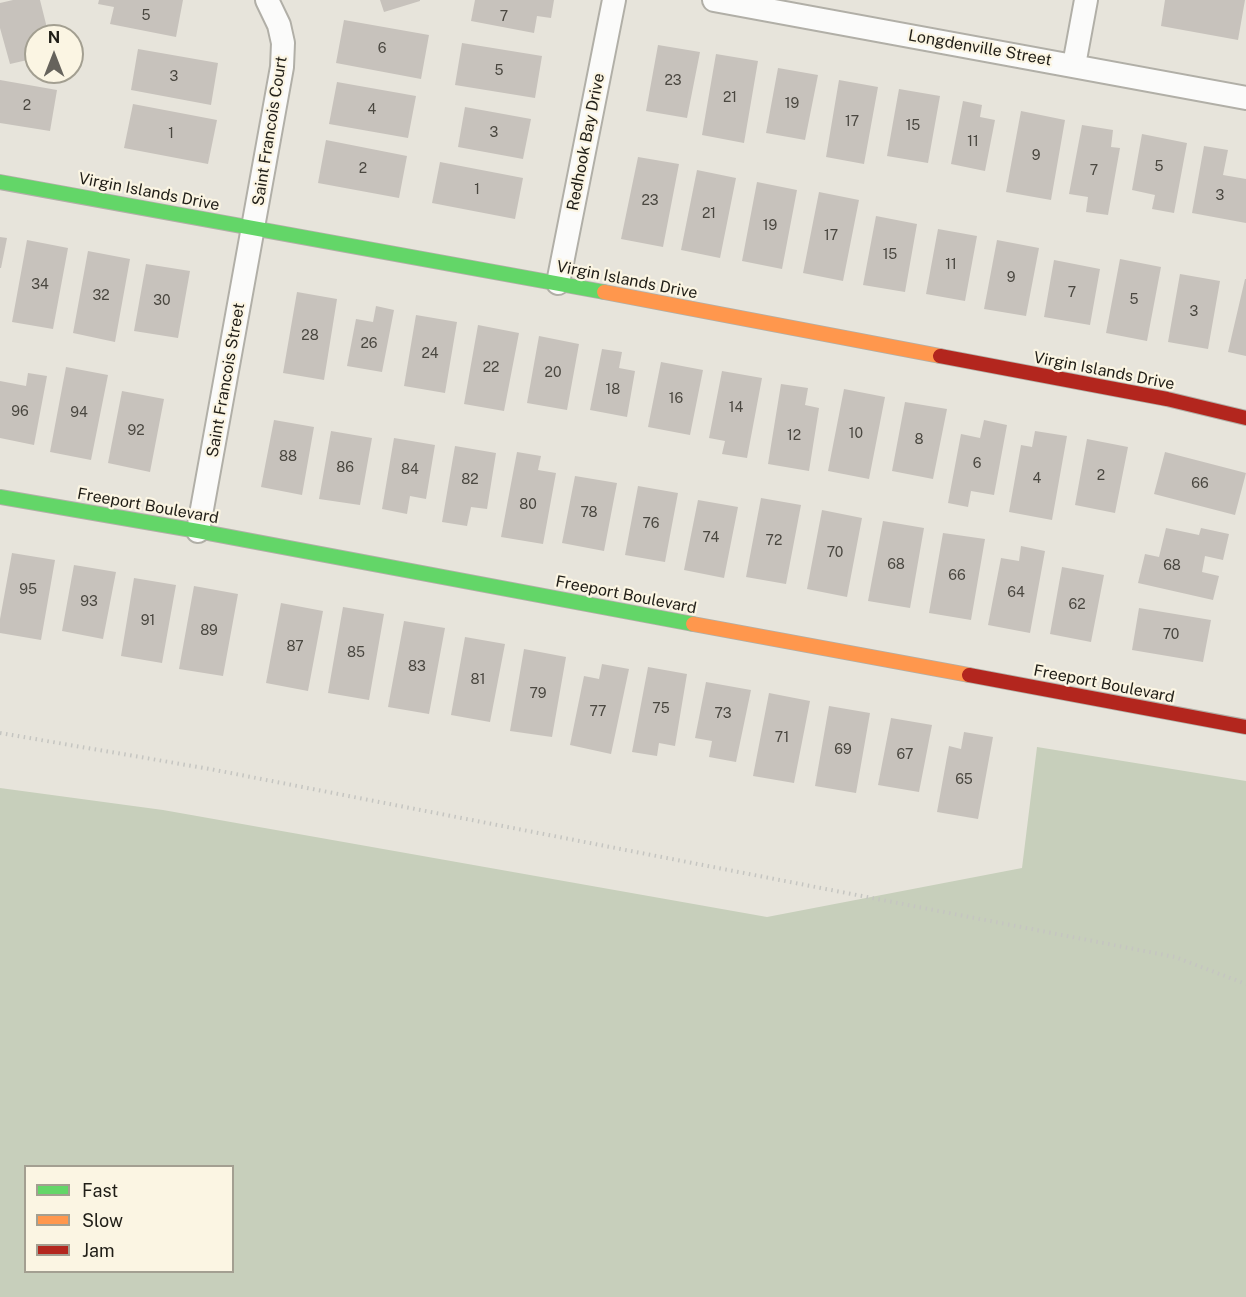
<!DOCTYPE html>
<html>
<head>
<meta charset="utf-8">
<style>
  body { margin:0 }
  #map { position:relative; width:1246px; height:1297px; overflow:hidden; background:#e7e4db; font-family:"Public Sans",sans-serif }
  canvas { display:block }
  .legend { position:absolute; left:24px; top:1165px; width:210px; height:108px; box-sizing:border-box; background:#fbf5e3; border:2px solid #a39f91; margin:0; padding:8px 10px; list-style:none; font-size:18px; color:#201e17 }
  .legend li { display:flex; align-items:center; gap:12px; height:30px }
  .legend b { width:30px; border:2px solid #a39f91 }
  .north { position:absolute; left:24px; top:24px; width:60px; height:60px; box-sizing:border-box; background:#fbf5e3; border:2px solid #a39f91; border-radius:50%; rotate:0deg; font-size:16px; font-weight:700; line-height:24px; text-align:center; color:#201e17 }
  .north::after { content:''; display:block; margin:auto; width:21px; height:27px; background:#66635c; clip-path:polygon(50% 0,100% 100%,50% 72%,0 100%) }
</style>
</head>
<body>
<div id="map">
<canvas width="1246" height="1297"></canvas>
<ul class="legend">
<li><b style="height:8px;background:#63d668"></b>Fast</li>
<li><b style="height:8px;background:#ff974d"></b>Slow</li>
<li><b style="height:8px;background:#b3261e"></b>Jam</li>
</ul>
<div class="north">N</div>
</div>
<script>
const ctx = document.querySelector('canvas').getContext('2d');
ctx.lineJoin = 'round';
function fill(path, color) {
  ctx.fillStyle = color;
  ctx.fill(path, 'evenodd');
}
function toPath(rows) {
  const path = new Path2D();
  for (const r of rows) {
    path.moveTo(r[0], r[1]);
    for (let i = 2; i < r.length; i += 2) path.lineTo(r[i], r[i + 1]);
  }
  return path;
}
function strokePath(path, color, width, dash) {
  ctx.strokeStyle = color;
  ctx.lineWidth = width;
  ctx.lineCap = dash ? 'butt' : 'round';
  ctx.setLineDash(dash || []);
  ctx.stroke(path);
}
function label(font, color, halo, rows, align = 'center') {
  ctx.font = font + ' "Public Sans",sans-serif';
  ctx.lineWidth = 4.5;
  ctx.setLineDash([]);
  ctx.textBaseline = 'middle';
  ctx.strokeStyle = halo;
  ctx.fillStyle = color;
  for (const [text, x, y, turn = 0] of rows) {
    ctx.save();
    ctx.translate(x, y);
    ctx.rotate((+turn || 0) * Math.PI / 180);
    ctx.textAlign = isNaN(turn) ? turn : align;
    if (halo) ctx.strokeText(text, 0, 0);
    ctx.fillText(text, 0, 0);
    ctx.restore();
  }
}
fill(toPath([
  [1037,747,1246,781,1246,1297,0,1297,0,788,163,810,767,917,1022,868],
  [26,1166,232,1166,232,1272,26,1272]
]), '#c7cfbb');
fill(toPath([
  [13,0,40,0,49,36,36,36,36,58,10,64,0,28,0,3],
  [99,0,183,0,176,37,110,24,114,7,98,4],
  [380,0,420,0,420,1,384,12],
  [475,0,554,0,551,18,537,16,534,33,471,21],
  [1165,0,1245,0,1238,40,1161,26],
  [344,20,429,35,421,79,336,63],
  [462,43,542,56,535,98,455,85],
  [658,45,700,52,687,118,646,111],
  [138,49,218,63,211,105,131,90],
  [716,54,758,61,744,143,702,135],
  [778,68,818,75,805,140,766,133],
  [0,80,57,90,50,131,0,123],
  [839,80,878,87,864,164,826,157],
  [337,82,416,96,408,138,329,124],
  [899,89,940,96,928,163,887,156],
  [963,101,982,105,980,117,995,120,985,171,951,164],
  [133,104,217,120,208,164,124,148],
  [465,107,531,119,523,159,458,147],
  [1021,111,1065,120,1051,200,1006,192],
  [1082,125,1113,130,1111,147,1120,148,1108,215,1086,212,1088,197,1069,194],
  [1142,134,1187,143,1174,213,1152,209,1155,195,1132,190],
  [326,140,407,156,399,198,318,183],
  [1204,146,1228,150,1223,175,1246,179,1246,223,1192,213],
  [638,157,679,164,663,247,621,239],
  [440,162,523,178,515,219,432,203],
  [697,170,736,178,720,258,681,250],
  [757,182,797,190,782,269,742,261],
  [819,192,859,200,843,281,803,273],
  [876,216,917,224,905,292,863,285],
  [938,229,977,236,965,301,926,294],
  [0,237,7,238,1,268,0,268],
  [27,240,68,248,53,329,12,322],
  [997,240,1039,248,1026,316,984,309],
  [88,251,130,259,115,342,73,333],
  [1120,259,1161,267,1147,341,1106,333],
  [1054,260,1100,269,1090,325,1044,317],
  [146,264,190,271,178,338,134,331],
  [1180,274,1220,281,1208,349,1168,342],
  [1245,279,1246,279,1246,356,1228,352],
  [297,292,337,299,324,380,283,373],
  [376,306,394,310,382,372,347,366,356,319,373,322],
  [416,315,457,322,445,393,404,386],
  [478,325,519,333,504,411,464,404],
  [539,336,579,344,567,410,527,403],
  [602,349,622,352,619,368,635,371,627,417,590,410],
  [661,362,703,370,690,435,648,427],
  [66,367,108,375,91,460,50,452],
  [722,371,762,378,747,458,722,454,725,441,709,438],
  [28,373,47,376,34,445,0,438,0,381,26,386],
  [781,384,808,388,805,405,819,408,809,471,768,464],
  [844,389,885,397,869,479,828,471],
  [122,391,164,399,150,472,108,463],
  [905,402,947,409,933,479,892,471],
  [274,420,314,427,302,495,261,487],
  [984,420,1007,425,994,495,971,491,968,507,948,503,961,434,980,438],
  [331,431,372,438,360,505,319,499],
  [1035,431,1067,436,1052,520,1009,512,1021,445,1032,447],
  [394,438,435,445,426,499,410,496,407,514,382,509],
  [1087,439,1128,447,1115,513,1075,505],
  [455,446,496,453,487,509,471,507,467,526,442,522],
  [517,452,541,456,538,470,556,473,543,544,501,537],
  [1165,452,1246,473,1235,515,1154,494],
  [575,476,617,483,604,551,562,543],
  [638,486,678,493,665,562,625,555],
  [761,498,801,505,786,584,746,577],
  [698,500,738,507,724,578,684,570],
  [822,510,862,518,847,597,807,589],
  [883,521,924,528,910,608,868,601],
  [1166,528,1199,535,1201,528,1229,534,1223,560,1205,556,1202,572,1219,576,1213,600,1138,583,1145,554,1159,557],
  [943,533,985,539,971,620,929,613],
  [1021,546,1045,551,1030,633,988,625,1001,558,1019,561],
  [12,553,55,560,41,640,0,633,0,619],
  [74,565,116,572,103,639,62,631],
  [1062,567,1104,575,1091,642,1050,634],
  [134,578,176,585,162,663,121,656],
  [194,586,238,594,223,676,179,669],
  [281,603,323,611,308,691,266,683],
  [343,607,384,614,369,700,328,693],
  [1139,608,1211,620,1203,662,1132,650],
  [404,621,445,628,429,714,388,707],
  [465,637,505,644,490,722,451,715],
  [524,649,566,657,552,737,510,731],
  [602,664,629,669,611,754,570,745,584,676,599,679],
  [648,667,687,674,675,746,659,743,657,756,632,752],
  [706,682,751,690,736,762,709,757,712,741,695,738],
  [769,693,810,701,794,783,753,776],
  [829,706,870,713,856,793,815,786],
  [891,718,932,725,919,792,878,785],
  [964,732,993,737,978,819,937,812,949,746,961,749]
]), '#c7c2bc');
const street = toPath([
  [714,0,1246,98],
  [1074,65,1086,0],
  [558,283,614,0],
  [198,531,282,67,283,43,279,25,267,0]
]);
const fast = toPath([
  [0,182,604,292],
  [0,497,198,531,693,624]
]);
const slow = toPath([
  [604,292,940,356],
  [693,624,969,675]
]);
const jam = toPath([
  [940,356,1167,399,1246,418],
  [969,675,1246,727]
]);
strokePath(street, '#b1afa7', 26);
strokePath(fast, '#b1afa7', 16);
strokePath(slow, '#b1afa7', 16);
strokePath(jam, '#b1afa7', 16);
strokePath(toPath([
  [0,733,210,769,1175,957,1246,984]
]), '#c5c5c1', 4, [1.5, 4.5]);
strokePath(street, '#fbfbfa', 22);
strokePath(fast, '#63d668', 14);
strokePath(slow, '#ff974d', 14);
strokePath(jam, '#b3261e', 14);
label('14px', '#4a4740', null, [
  ["5",146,16],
  ["7",504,17],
  ["6",382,49],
  ["5",499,71],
  ["3",174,77],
  ["23",673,81],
  ["21",730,98],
  ["19",792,104],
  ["2",27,106],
  ["4",372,110],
  ["17",852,122],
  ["15",913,126],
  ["3",494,133],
  ["1",171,134],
  ["11",973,142],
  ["9",1036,156],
  ["5",1159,167],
  ["2",363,169],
  ["7",1094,171],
  ["1",477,190],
  ["3",1220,196],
  ["23",650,201],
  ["21",709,214],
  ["19",770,226],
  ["17",831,236],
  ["15",890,255],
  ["11",951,265],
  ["9",1011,278],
  ["34",40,285],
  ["7",1072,293],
  ["32",101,296],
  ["5",1134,300],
  ["30",162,301],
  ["3",1194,312],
  ["28",310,336],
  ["26",369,344],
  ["24",430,354],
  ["22",491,368],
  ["20",553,373],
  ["18",613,390],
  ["16",676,399],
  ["14",736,408],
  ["96",20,412],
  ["94",79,413],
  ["92",136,431],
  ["10",856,434],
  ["12",794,436],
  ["8",919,440],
  ["88",288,457],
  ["6",977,464],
  ["86",345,468],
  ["84",410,470],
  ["2",1101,476],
  ["4",1037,479],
  ["82",470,480],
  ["66",1200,484],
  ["80",528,505],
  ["78",589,513],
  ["76",651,524],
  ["74",711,538],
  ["72",774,541],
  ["70",835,553],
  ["68",896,565],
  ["68",1172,566],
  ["66",957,576],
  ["95",28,590],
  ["64",1016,593],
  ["93",89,602],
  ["62",1077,605],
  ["91",148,621],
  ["89",209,631],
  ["70",1171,635],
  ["87",295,647],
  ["85",356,653],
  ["83",417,667],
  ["81",478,680],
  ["79",538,694],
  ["75",661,709],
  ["77",598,712],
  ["73",723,714],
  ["71",782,738],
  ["69",843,750],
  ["67",905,755],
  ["65",964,780]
]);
label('16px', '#201e17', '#fbf5e3', [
  ["Longdenville Street",980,48,10],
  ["Saint Francois Court",270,131,-81],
  ["Redhook Bay Drive",586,142,-79],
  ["Virgin Islands Drive",149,192,11],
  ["Virgin Islands Drive",627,280,11],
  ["Virgin Islands Drive",1104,371,11],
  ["Saint Francois Street",226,380,-80],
  ["Freeport Boulevard",148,506,10],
  ["Freeport Boulevard",626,595,11],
  ["Freeport Boulevard",1104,684,11]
]);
</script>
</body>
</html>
